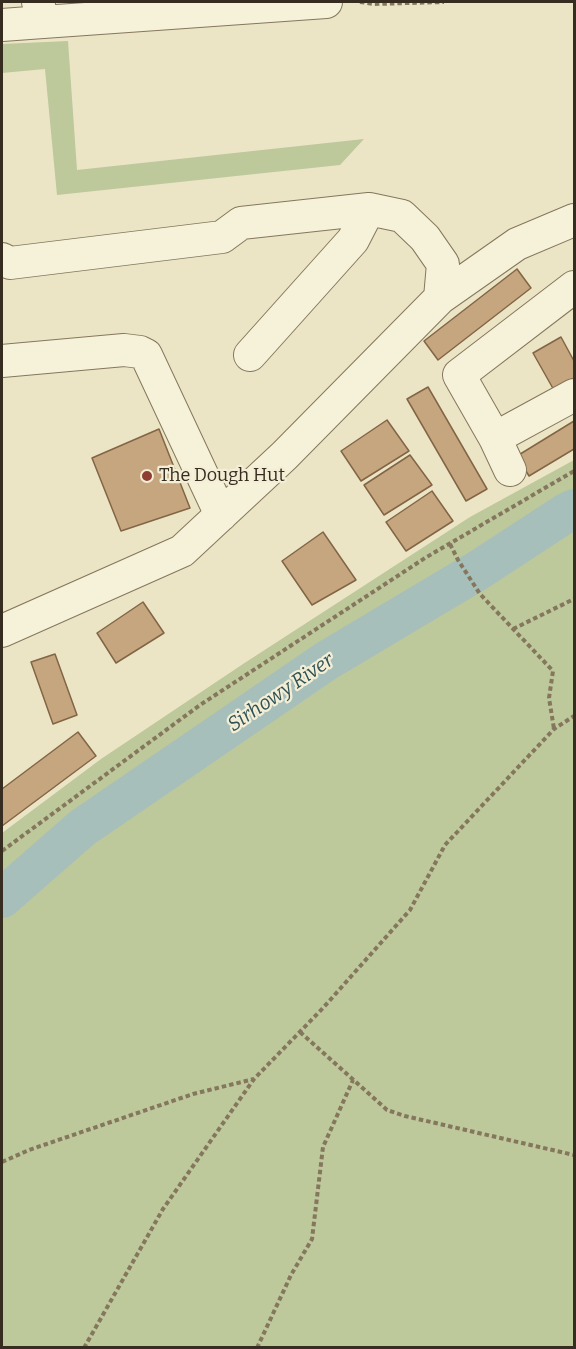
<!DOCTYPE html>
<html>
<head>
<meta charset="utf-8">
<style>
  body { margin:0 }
  #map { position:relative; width:576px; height:1349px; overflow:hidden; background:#ebe5c6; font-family:Bitter,serif }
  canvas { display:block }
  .frame { position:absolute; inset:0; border:3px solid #362d20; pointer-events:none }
</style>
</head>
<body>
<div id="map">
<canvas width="576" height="1349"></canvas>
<div class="frame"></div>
</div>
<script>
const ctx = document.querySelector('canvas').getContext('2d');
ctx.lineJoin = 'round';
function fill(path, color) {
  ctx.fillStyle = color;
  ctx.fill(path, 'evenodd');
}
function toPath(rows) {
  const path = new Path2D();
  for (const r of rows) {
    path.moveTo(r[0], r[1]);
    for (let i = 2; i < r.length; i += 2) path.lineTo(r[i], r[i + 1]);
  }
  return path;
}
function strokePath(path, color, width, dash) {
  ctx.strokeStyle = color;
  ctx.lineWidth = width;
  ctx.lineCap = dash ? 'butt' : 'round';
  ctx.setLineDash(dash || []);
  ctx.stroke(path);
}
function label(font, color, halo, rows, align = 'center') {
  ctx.font = font + ' Bitter,serif';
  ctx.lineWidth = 4.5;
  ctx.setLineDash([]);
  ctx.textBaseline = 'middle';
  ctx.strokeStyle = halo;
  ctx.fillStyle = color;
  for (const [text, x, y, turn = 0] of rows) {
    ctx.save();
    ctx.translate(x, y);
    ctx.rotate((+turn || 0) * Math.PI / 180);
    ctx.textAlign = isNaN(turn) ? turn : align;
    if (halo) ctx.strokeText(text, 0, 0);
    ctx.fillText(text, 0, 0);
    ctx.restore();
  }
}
fill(toPath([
  [68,41,77,170,364,139,340,165,57,195,45,69,2,73,2,44],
  [574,460,574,1347,2,1347,2,833,101,759,243,664,470,517]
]), '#bdc89b');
strokePath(toPath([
  [2,898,82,828,326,661,477,571,566,513,574,509]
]), '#a7bfbb', 40);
const building = toPath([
  [517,269,531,288,438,360,424,341,517,269],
  [561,337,574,361,574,381,555,392,533,353,561,337],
  [428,387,487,489,466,501,407,399,428,387],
  [387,420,409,451,361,481,341,451,387,420],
  [574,421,574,449,529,476,517,456,574,421],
  [159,429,190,508,121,531,92,458,159,429],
  [410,455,432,485,384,515,364,485,410,455],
  [432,491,453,521,406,551,386,522,432,491],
  [323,532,356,580,312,605,282,561,323,532],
  [143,602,164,633,116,663,97,633,143,602],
  [55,654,77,715,53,724,31,662,55,654],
  [78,732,96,756,2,826,2,789,78,732]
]);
fill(building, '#c6a67f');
strokePath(building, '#826545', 1.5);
const minor = toPath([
  [38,2,43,22,326,2],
  [2,25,43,22],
  [2,259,10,263,222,237,241,223,369,209,402,216,425,238,443,264,440,298],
  [250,355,353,240,369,209],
  [2,361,124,350,140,352,146,355,221,515],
  [495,438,574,395],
  [510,470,495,438,459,375,574,287],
  [2,631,182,551,284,456,440,298,517,244,574,220]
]);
strokePath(minor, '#85775d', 34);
strokePath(toPath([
  [360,2,374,4,444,2],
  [450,544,458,560,480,594,553,671,549,698,554,729],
  [513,629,574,599],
  [2,851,200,705,425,558,574,471],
  [300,1032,387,1110,405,1116,574,1155],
  [2,1162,29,1150,193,1094,254,1079],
  [84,1348,163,1209,254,1079,323,1008,410,910,445,845,554,729,574,716],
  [257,1348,291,1275,312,1239,323,1147,353,1080]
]), '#85775d', 4, [4.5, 3]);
strokePath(minor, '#f6f1d9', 32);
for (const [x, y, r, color] of [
  [147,476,6,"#8f3e32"]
]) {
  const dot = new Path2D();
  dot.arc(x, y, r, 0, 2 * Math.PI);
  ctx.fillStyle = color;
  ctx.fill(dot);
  strokePath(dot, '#f3eed5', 2);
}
label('18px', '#362d20', '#f3eed5', [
  ["The Dough Hut",159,476]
], 'left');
label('italic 20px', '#305255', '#f3eed5', [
  ["Sirhowy River",281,693,-34]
]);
</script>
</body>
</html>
